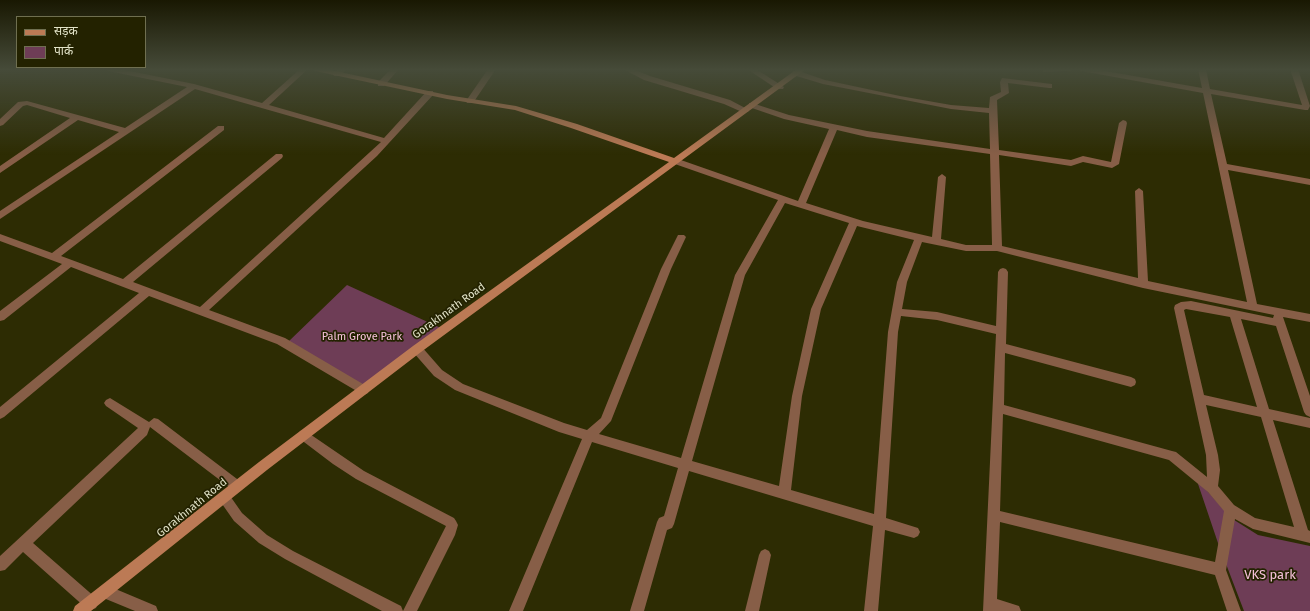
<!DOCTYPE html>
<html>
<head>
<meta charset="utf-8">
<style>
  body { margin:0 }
  #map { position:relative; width:1310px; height:611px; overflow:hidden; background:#2d2c03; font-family:"Fira Sans","Noto Sans Devanagari",sans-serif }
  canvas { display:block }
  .legend { position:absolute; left:16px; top:16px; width:130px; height:52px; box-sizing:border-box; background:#232200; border:1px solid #6f6f50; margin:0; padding:5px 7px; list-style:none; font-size:12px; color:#e2e3c8 }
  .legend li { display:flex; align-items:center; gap:8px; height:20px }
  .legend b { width:20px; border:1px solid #6f6f50 }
</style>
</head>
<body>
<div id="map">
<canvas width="1310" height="611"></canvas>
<ul class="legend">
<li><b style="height:5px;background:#bc7a55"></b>सड़क</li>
<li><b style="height:11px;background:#6e3d56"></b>पार्क</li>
</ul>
</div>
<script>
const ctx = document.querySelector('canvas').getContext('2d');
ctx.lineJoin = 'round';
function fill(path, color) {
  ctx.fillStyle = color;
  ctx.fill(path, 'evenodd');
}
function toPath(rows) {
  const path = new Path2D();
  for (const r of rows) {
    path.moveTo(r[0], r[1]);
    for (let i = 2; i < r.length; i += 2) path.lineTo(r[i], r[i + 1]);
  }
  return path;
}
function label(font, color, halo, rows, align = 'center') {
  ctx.font = font + ' "Fira Sans",sans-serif';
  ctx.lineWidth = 3.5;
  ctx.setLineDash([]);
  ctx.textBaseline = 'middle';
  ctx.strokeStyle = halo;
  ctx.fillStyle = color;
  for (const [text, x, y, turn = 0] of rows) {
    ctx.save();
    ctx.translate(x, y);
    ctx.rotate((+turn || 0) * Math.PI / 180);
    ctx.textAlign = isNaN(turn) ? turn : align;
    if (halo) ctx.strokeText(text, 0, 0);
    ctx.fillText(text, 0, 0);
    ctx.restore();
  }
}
fill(toPath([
  [347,285,443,329,364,387,288,342],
  [1196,478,1231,518,1258,535,1310,546,1310,611,1244,611,1218,543]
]), '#6e3d56');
fill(toPath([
  [104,69,120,69,194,84,262,103,300,69,308,69,269,105,384,138,427,91,433,91,433,95,377,156,209,310,285,338,368,387,369,390,368,393,364,395,360,393,277,344,149,296,4,417,0,419,0,407,139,293,71,267,4,320,0,321,0,311,62,264,0,241,0,234,52,253,218,126,224,126,224,130,61,256,123,279,276,154,282,154,283,156,282,158,133,282,200,307,381,142,195,89,0,219,0,211,119,132,78,120,0,173,0,166,70,118,27,105,23,106,3,125,0,126,0,119,18,102,27,101,125,128,187,87,108,71,104,69],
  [338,69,346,69,340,76,334,76,333,74,338,69],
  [391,69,399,69,384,86,378,86,378,82,391,69],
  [488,69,496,69,473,103,467,103,466,101,488,69],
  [623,69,633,69,650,76,730,100,749,110,748,112,742,112,724,104,644,80,623,69],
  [747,69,756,69,784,87,783,89,777,89,747,69],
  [1043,69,1074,69,1070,71,1046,72,1043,72,1043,69],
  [1077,69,1094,69,1202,88,1198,69,1206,69,1210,89,1302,105,1290,69,1298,69,1310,106,1308,110,1305,110,1211,94,1227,164,1310,179,1310,185,1228,170,1257,304,1310,314,1310,322,1283,317,1310,396,1310,417,1306,415,1304,412,1276,326,1241,319,1269,409,1310,418,1310,428,1273,420,1308,530,1310,531,1310,543,1253,529,1235,519,1226,570,1241,611,1227,611,1215,575,1000,522,997,599,1019,606,1021,611,983,611,996,334,937,320,901,316,898,332,886,518,918,528,920,532,918,536,914,538,885,530,878,611,864,611,873,526,689,471,674,524,672,528,667,530,644,611,630,611,657,522,659,518,664,516,678,468,592,442,523,611,509,611,582,439,559,432,455,390,434,376,413,352,412,349,413,346,417,345,421,346,442,370,463,384,564,423,587,430,601,418,661,269,678,235,684,235,686,237,671,269,611,421,599,434,681,458,735,275,778,200,672,163,671,161,672,159,678,159,798,201,829,129,784,119,749,107,749,103,752,103,789,115,867,131,990,149,989,113,951,109,823,84,793,75,793,71,799,71,825,80,900,96,951,105,989,108,990,97,1001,92,1000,82,1002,78,1052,84,1052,88,1049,88,1008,83,1009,93,997,100,999,150,1071,160,1083,156,1111,162,1119,123,1123,120,1126,121,1127,123,1119,164,1112,168,1083,162,1071,166,999,155,1002,246,1138,278,1135,191,1139,188,1143,191,1148,281,1247,302,1203,93,1081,71,1077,69],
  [837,130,867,137,990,154,992,245,966,245,941,239,946,177,942,174,938,177,932,237,863,221,806,203,837,130],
  [785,203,849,223,811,309,792,396,779,486,692,461,745,275,785,203],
  [857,226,914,240,897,282,888,332,874,514,791,490,802,396,821,309,857,226],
  [922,242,966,251,997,251,1143,288,1274,315,1273,318,1191,301,1181,302,1175,305,1174,308,1206,455,1207,477,1176,452,1172,451,1004,405,1005,353,1131,387,1135,385,1136,382,1135,379,1131,377,1006,344,1008,272,1006,269,1003,268,1000,269,998,272,996,326,937,312,902,309,907,282,922,242],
  [1186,309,1230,317,1257,407,1204,395,1184,310,1186,309],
  [1206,405,1261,417,1294,527,1255,518,1234,505,1218,486,1220,470,1218,455,1206,405],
  [1003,414,1169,460,1208,492,1224,511,1215,562,1000,511,1003,414],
  [110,398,149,422,154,418,158,419,241,482,243,486,241,490,237,492,233,490,150,427,147,435,33,543,96,598,98,603,96,608,91,610,86,608,23,552,5,570,0,571,0,556,138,428,106,406,104,403,106,400,110,398],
  [304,430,364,471,454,518,456,521,458,525,455,535,417,611,403,611,446,526,356,479,333,464,300,439,298,435,300,431,304,430],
  [224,491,228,493,242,513,267,535,293,551,401,606,403,611,382,611,285,559,259,543,234,521,220,501,218,497,220,493,224,491],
  [765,549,769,551,771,555,759,611,745,611,759,555,761,551,765,549],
  [106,585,156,606,158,611,135,611,101,597,99,592,101,587,106,585]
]), '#875e47');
fill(toPath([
  [311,69,326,69,447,95,516,106,577,124,674,158,797,69,806,69,421,352,267,470,91,611,73,611,75,606,259,462,413,346,669,162,571,128,515,110,447,99,315,71,311,69]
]), '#bc7a55');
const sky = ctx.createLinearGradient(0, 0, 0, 155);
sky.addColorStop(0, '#191802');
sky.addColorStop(0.45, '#464b39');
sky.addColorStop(1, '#464b3900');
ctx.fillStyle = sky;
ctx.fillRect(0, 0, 1310, 155);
label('11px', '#e2e3c8', '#232200', [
  ["Gorakhnath Road",449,311,-36],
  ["Gorakhnath Road",192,508,-39]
]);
label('11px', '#f6c1da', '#232200', [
  ["Palm Grove Park",362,337]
]);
label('13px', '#f6c1da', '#232200', [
  ["VKS park",1270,575]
]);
</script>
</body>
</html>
